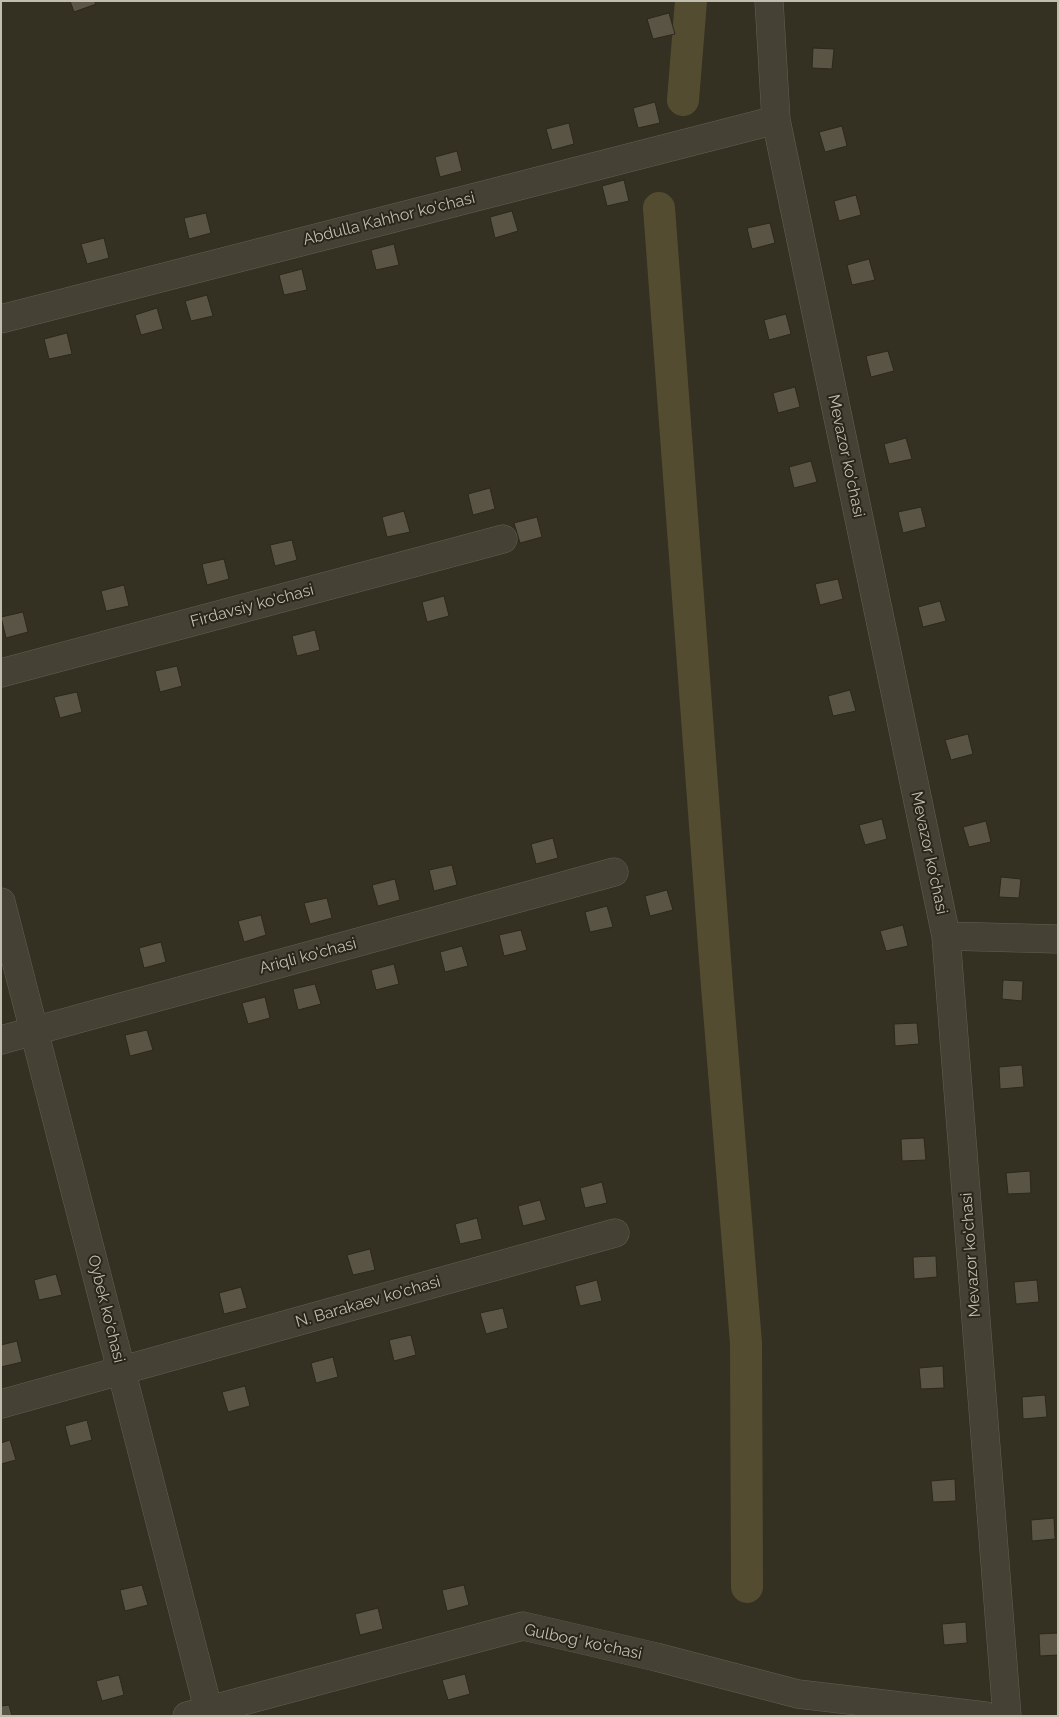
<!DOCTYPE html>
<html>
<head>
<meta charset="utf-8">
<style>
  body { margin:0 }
  #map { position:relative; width:1059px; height:1717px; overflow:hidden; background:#343022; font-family:Raleway,sans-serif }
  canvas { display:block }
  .frame { position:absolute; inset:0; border:2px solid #c2beaf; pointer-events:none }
</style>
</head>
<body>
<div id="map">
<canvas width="1059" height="1717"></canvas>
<div class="frame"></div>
</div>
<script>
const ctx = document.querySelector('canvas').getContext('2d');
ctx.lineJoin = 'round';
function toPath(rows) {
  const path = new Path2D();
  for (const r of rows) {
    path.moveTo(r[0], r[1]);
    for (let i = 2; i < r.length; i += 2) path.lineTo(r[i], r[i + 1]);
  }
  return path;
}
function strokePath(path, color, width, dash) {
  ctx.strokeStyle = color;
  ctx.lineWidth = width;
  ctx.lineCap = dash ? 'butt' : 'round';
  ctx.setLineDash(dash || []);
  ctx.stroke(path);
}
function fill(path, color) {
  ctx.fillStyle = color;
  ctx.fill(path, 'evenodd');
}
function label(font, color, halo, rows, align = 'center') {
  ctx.font = font + ' Raleway,sans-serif';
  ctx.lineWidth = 4;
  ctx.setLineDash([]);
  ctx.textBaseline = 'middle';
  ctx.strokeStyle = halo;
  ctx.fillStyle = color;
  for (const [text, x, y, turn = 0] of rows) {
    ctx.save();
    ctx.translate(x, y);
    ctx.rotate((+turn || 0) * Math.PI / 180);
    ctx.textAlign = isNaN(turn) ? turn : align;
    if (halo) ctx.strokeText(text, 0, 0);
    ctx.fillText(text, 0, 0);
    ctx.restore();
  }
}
strokePath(toPath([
  [683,100,691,1],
  [659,208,717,986,746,1343,747,1587]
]), '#544c31', 32);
const building = toPath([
  [70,1,94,1,96,4,74,12,70,1],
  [669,13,675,34,653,39,647,19,669,13],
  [813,48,834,49,832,69,812,68,813,48],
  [655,102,660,123,638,128,633,108,655,102],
  [569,123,574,144,552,150,546,129,569,123],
  [842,126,847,146,825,152,819,132,842,126],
  [457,151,462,171,440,177,435,157,457,151],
  [624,180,629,201,607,206,602,186,624,180],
  [856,195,861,215,839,221,834,201,856,195],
  [512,211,518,231,495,238,490,217,512,211],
  [206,213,211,233,189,239,184,218,206,213],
  [770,223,775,243,752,249,747,228,770,223],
  [104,238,109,258,87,264,81,244,104,238],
  [394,244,399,265,376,270,371,250,394,244],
  [869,259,875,280,852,285,847,265,869,259],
  [302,269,307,290,284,295,279,275,302,269],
  [207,295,213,316,191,321,185,301,207,295],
  [157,308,163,329,141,335,135,315,157,308],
  [786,314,791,334,769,340,764,320,786,314],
  [67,333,72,354,49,359,44,339,67,333],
  [888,351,894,371,871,377,866,356,888,351],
  [795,387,800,407,778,413,773,393,795,387],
  [906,438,912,459,889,464,884,444,906,438],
  [811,461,817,482,794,488,789,467,811,461],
  [490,488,495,509,473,515,468,494,490,488],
  [921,507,926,527,903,533,898,512,921,507],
  [404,511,410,532,387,537,382,517,404,511],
  [537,517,542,537,520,543,514,523,537,517],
  [292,540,297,560,275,566,270,545,292,540],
  [224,559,229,579,207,585,202,564,224,559],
  [838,579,843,599,820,605,815,584,838,579],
  [124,585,129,606,106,611,101,591,124,585],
  [444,596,449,616,427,622,422,602,444,596],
  [940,601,946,621,923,627,918,607,940,601],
  [23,612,28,632,6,638,1,617,23,612],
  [315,630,320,650,297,656,292,636,315,630],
  [177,666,182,686,160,692,155,671,177,666],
  [850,690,856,711,833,716,828,696,850,690],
  [77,692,82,712,60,718,54,697,77,692],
  [968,734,973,754,951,760,945,740,968,734],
  [882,819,887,839,865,845,859,825,882,819],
  [986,821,991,842,969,847,963,827,986,821],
  [553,838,558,858,536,864,531,844,553,838],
  [452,865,457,885,434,891,429,870,452,865],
  [1001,877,1021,879,1019,898,999,897,1001,877],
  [395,879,400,900,378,906,372,885,395,879],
  [667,890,673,910,650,916,645,896,667,890],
  [327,898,332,918,310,924,304,903,327,898],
  [607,906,613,927,590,932,585,912,607,906],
  [261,915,266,935,244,942,238,921,261,915],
  [903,925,908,946,886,951,880,931,903,925],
  [521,930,527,950,504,956,499,935,521,930],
  [161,942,166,962,144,968,139,948,161,942],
  [462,946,468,966,445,972,440,952,462,946],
  [394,964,399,984,376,990,371,970,394,964],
  [1003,980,1023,981,1022,1001,1002,999,1003,980],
  [315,984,321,1004,298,1010,293,989,315,984],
  [265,997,270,1018,248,1024,242,1003,265,997],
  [917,1023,919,1044,895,1046,894,1024,917,1023],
  [147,1030,153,1050,130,1056,125,1035,147,1030],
  [1022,1065,1024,1087,1000,1089,999,1067,1022,1065],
  [924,1138,926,1160,902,1161,901,1139,924,1138],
  [1030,1171,1031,1193,1008,1194,1006,1173,1030,1171],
  [602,1182,607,1203,585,1208,580,1188,602,1182],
  [540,1200,546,1220,523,1226,518,1206,540,1200],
  [477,1218,482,1239,460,1244,455,1224,477,1218],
  [370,1249,375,1270,353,1275,347,1255,370,1249],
  [936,1256,937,1277,914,1279,913,1257,936,1256],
  [56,1274,62,1295,39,1300,34,1280,56,1274],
  [597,1280,602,1301,580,1306,575,1286,597,1280],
  [1037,1280,1039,1302,1016,1304,1014,1282,1037,1280],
  [241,1287,247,1308,224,1314,219,1293,241,1287],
  [503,1308,508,1328,486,1334,480,1313,503,1308],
  [411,1335,416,1355,394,1361,389,1340,411,1335],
  [17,1341,22,1362,1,1367,1,1345,17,1341],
  [333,1357,338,1377,316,1383,311,1363,333,1357],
  [943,1366,944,1388,921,1389,919,1368,943,1366],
  [245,1386,250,1406,228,1412,222,1392,245,1386],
  [1045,1395,1047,1417,1023,1419,1022,1397,1045,1395],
  [87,1420,92,1440,70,1446,65,1426,87,1420],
  [10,1440,16,1460,1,1464,1,1443,10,1440],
  [955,1479,956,1501,933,1502,931,1481,955,1479],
  [1054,1518,1055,1539,1032,1541,1031,1520,1054,1518],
  [142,1585,148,1605,125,1611,120,1590,142,1585],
  [464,1585,469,1605,447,1611,442,1590,464,1585],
  [378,1608,383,1629,360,1635,355,1614,378,1608],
  [966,1622,967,1643,944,1645,942,1624,966,1622],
  [1058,1633,1058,1655,1040,1656,1039,1634,1058,1633],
  [465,1674,470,1694,448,1700,442,1680,465,1674],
  [119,1675,124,1695,102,1701,96,1681,119,1675],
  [9,1705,12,1716,1,1716,1,1706,9,1705]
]);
fill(building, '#595443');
strokePath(building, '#2c281c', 1);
const street = toPath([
  [769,1,776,120,946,936,1007,1716],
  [1,319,776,120],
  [1,673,503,539],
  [1,902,210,1716],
  [946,936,1058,939],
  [1,1040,614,872],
  [1,1404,615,1233],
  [187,1716,523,1626,656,1657,798,1694,985,1716]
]);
strokePath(street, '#635f52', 29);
strokePath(street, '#454235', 28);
label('16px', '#c2beaf', '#2a261a', [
  ["Abdulla Kahhor ko'chasi",389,219,-14],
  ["Mevazor ko'chasi",846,456,78],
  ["Firdavsiy ko'chasi",252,606,-15],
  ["Mevazor ko'chasi",929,853,78],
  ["Ariqli ko'chasi",308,956,-15],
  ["Mevazor ko'chasi",971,1255,-94],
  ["N. Barakaev ko'chasi",368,1302,-16],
  ["Oybek ko'chasi",106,1309,76],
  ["Gulbog' ko'chasi",583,1642,12]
]);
</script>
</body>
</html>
